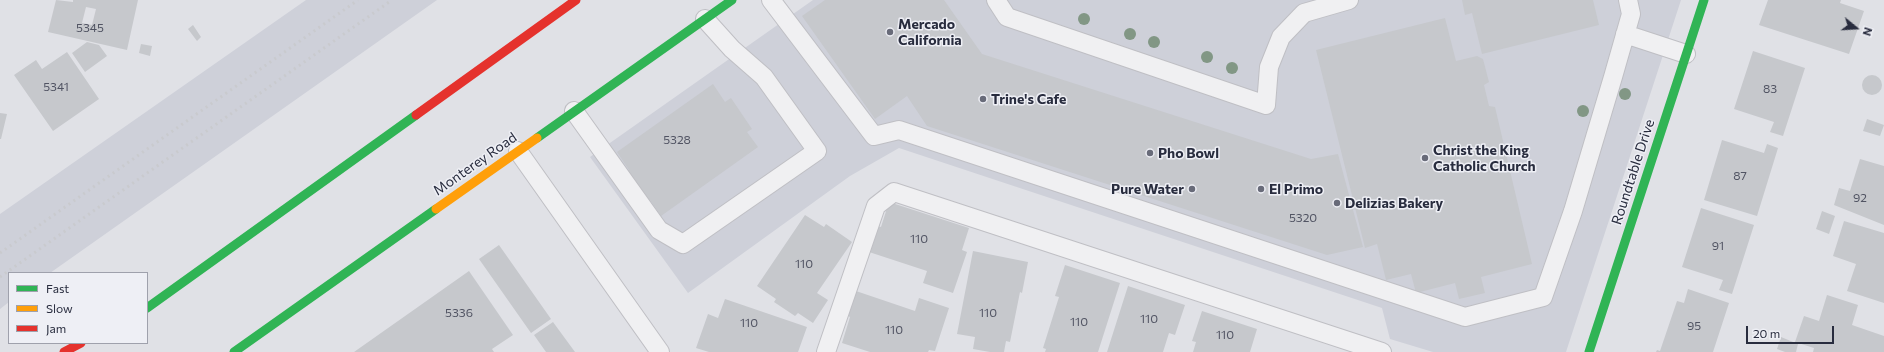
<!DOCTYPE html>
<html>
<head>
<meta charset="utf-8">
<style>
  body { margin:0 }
  #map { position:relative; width:1884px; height:352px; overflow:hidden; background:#e0e1e6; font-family:Commissioner,sans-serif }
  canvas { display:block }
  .legend { position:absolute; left:8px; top:272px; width:140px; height:72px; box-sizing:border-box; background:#eeeff5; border:1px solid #9fa1ac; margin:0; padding:5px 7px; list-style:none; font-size:12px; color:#282c3e }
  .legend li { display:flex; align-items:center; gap:8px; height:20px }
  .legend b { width:20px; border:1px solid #9fa1ac }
  .north { position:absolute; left:1836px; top:8px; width:40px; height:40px; -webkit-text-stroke:3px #eeeff5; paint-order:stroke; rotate:108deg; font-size:11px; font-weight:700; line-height:16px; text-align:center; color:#282c3e }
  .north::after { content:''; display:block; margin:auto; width:14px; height:18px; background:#282c3e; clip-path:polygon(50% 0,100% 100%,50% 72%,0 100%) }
  .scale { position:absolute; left:1746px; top:326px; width:88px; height:18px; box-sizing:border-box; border:2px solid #282c3e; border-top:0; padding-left:5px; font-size:12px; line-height:14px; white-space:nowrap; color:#282c3e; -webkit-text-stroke:3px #eeeff5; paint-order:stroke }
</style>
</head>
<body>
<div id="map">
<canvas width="1884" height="352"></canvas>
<ul class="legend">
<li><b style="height:5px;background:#30b455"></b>Fast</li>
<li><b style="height:5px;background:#ff9f0a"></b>Slow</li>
<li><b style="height:5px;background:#e5322d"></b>Jam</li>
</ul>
<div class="north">N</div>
<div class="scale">20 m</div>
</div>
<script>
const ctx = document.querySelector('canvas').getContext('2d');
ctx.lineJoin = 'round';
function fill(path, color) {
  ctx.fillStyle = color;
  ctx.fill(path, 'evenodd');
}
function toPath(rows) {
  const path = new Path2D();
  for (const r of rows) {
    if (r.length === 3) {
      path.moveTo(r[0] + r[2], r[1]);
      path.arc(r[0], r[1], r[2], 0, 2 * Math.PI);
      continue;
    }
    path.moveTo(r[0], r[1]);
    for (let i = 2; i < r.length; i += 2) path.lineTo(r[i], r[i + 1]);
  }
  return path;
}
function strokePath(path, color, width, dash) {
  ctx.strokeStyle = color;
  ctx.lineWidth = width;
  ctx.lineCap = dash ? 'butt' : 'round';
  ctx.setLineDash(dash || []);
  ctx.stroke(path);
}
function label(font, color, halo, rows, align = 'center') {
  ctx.font = font + ' Commissioner,sans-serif';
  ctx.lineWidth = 3;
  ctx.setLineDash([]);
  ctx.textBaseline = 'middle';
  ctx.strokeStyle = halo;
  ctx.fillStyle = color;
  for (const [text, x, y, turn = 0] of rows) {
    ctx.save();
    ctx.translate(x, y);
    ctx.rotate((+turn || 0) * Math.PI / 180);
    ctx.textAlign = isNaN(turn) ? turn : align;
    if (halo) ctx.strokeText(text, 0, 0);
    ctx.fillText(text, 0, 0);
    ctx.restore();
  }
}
fill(toPath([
  [306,0,437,0,50,273,9,273,9,302,0,309,0,214],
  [813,0,1681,0,1566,352,1433,352,1390,339,1382,308,899,148,850,176,688,293,590,157]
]), '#ced0d9');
fill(toPath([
  [56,0,73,2,73,0,138,0,127,50,48,32],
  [86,7,96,9,92,25,82,23],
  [825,0,944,0,982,54,1311,159,1338,154,1363,247,1327,255,927,126,907,96,875,119,802,16],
  [1462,0,1593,0,1599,25,1482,54,1472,13,1465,15],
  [1768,0,1841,0,1840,3,1864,11,1849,54,1759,25],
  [1445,18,1456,61,1477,56,1483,59,1489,82,1484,85,1489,106,1495,107,1532,264,1481,277,1485,293,1459,299,1455,283,1416,293,1411,274,1386,280,1377,244,1365,248,1316,50],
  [193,25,201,37,197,41,188,29],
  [87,42,99,45,107,56,85,72,72,53],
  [141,44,152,46,150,56,139,53],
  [1753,51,1805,68,1783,136,1770,132,1774,122,1734,109],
  [67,52,99,99,53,131,14,75,36,60,42,69],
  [1872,85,10],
  [713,84,725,102,731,98,752,129,747,132,758,147,661,216,650,200,644,204,623,174,629,170,617,152],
  [0,113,7,114,1,139,0,139],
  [1867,119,1884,125,1880,136,1863,131],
  [1722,140,1764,153,1767,144,1778,148,1757,216,1704,200],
  [1860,159,1884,166,1884,225,1834,205,1839,188,1850,191],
  [889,202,969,228,962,250,967,252,953,293,923,283,927,271,869,252,877,226,881,227],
  [1701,208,1754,225,1732,294,1719,290,1723,280,1682,267],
  [1822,211,1835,216,1829,234,1816,229],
  [805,215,824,227,826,224,852,242,817,293,828,300,813,323,798,313,795,316,774,302,776,299,757,286],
  [1844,221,1884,233,1884,303,1847,291,1856,264,1833,256],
  [499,245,551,319,531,333,479,259],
  [973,251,1028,262,1022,293,1020,292,1010,342,1006,341,1004,352,990,352,973,349,975,337,957,334],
  [1065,265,1120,283,1098,352,1045,352,1046,349,1043,348,1059,297,1055,296],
  [469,271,513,335,492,349,494,352,354,352],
  [1128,286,1185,305,1175,335,1169,333,1163,352,1107,352],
  [1688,289,1729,303,1713,352,1656,352,1657,350,1660,351,1677,301,1684,303],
  [856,291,915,311,919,298,949,308,935,351,929,350,928,352,870,352,842,343,850,317,848,316],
  [1827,295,1858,305,1852,325,1884,336,1884,352,1813,352,1814,348,1795,342,1804,316,1819,321],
  [725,299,807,327,798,352,709,352,696,348,708,314,718,318],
  [1202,311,1257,329,1250,352,1193,352,1196,342,1192,341],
  [553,322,575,352,546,352,534,335],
  [1781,337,1798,344,1796,352,1785,352,1777,349]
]), '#c6c8cc');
const lane = toPath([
  [771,0,874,136,899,130,1465,317,1543,297,1573,211,1613,77,1631,14,1628,0],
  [996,0,1007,17,1266,105,1269,67,1281,37,1304,13,1349,0],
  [1625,34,1686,54],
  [574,111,659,230,683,244,817,151,764,77,732,49,705,19],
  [518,151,660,352],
  [826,352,876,206,894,192,1382,352]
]);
strokePath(lane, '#bfbfc4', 20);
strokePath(lane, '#f0f0f2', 18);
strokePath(toPath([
  [537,138,732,0],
  [147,308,416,115],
  [234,352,436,209],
  [1589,352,1704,0]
]), '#30b455', 9);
strokePath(toPath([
  [436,209,537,138]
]), '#ff9f0a', 9);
strokePath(toPath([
  [416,115,576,0],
  [64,352,81,343]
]), '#e5322d', 9);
strokePath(toPath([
  [0,253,358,0],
  [0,277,392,0]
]), '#c9cace', 3, [2, 4]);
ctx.fillStyle = '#829785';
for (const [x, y] of [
  [1084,19],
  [1130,34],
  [1154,42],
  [1207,57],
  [1232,68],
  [1625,94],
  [1583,111]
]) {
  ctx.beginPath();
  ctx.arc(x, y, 6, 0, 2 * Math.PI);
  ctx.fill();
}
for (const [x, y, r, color] of [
  [890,32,4,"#686b79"],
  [983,99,4,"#686b79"],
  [1150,153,4,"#686b79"],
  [1425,158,4,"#686b79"],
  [1192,189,4,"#686b79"],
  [1261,189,4,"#686b79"],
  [1337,203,4,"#686b79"]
]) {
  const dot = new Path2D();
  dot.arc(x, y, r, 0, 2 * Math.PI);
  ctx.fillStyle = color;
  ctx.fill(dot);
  strokePath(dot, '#eeeff5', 1.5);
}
label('12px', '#515463', null, [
  ["5345",90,28],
  ["5341",56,87],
  ["83",1770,89],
  ["5328",677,140],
  ["87",1740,176],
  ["92",1860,198],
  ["5320",1303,218],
  ["110",919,239],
  ["91",1718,246],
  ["110",804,264],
  ["5336",459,313],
  ["110",988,313],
  ["110",1149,319],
  ["110",1079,322],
  ["110",749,323],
  ["95",1694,326],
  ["110",894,330],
  ["110",1225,335]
]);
label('bold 14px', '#282c3e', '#eeeff5', [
  ["Mercado",898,24],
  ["California",898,40],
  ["Trine's Cafe",991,99],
  ["Christ the King",1433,150],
  ["Catholic Church",1433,166],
  ["Pho Bowl",1158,153],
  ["Pure Water",1184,189,"right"],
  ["El Primo",1269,189],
  ["Delizias Bakery",1345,203]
], 'left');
label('14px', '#282c3e', '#eeeff5', [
  ["Monterey Road",475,164,-35],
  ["Roundtable Drive",1633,172,-72]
]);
</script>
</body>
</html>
